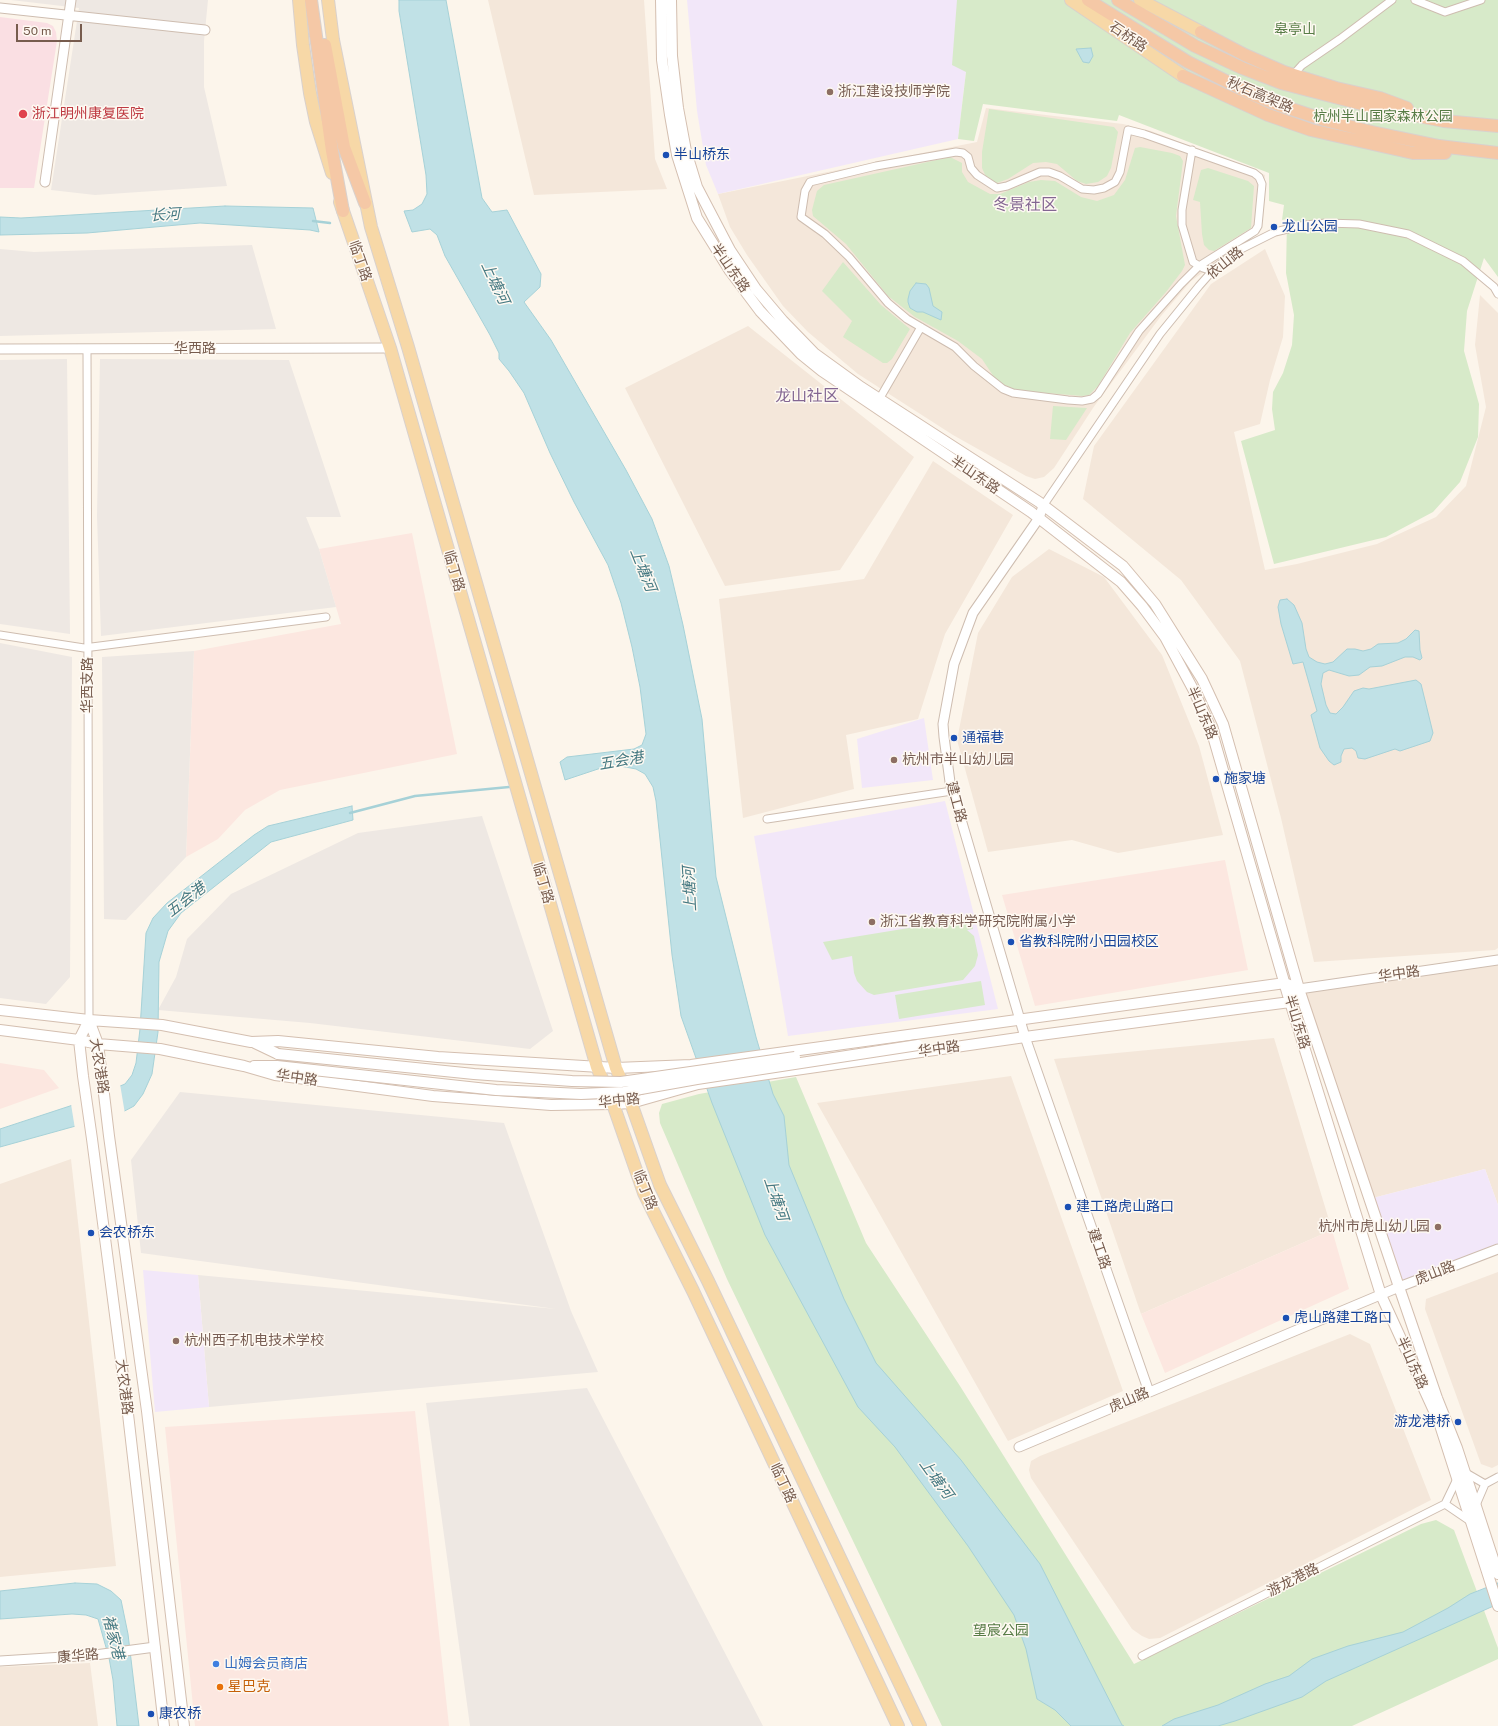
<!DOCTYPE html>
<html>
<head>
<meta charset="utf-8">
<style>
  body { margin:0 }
  #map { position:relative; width:1498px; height:1726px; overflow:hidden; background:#fcf5eb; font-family:"Public Sans",sans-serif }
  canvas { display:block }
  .scale { position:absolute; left:16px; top:24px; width:66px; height:18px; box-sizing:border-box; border:2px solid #775c4e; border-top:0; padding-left:5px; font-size:12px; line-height:14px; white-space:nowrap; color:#775c4e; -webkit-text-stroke:3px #fef9f2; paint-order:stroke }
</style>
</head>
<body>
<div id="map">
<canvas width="1498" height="1726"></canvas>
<div class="scale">50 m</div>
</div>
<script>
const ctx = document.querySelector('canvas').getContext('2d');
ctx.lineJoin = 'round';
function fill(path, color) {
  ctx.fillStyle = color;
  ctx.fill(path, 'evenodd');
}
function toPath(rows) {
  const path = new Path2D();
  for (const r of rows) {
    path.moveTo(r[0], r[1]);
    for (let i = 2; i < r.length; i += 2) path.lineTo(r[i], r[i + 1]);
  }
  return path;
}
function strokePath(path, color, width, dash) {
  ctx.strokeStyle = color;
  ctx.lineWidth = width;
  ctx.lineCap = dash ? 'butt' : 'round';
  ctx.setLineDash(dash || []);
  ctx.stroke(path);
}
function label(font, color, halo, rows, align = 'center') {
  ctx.font = font + ' "Public Sans","Noto Sans SC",sans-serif';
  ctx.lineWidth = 3;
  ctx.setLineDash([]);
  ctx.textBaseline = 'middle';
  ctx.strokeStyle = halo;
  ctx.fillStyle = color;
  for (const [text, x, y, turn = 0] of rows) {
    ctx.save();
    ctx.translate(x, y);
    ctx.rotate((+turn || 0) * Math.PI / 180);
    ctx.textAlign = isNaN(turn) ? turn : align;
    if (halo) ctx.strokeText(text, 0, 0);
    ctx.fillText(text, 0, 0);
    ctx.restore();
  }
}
fill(toPath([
  [488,0,644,0,655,159,667,189,534,195],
  [986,108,1123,124,1151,131,1265,175,1260,232,1191,281,1161,316,1093,408,1054,468,1044,477,1035,479,1026,476,953,435,858,374,808,332,783,306,747,255,730,227,718,194,977,142],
  [1265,249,1285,296,1283,337,1270,380,1260,424,1234,432,1265,570,1297,564,1377,544,1436,517,1466,486,1486,407,1475,345,1480,295,1498,313,1498,948,1495,950,1314,962,1281,818,1240,661,1181,580,1083,499,1094,446,1211,284],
  [748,326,914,457,840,570,725,586,625,388],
  [933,461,1013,515,945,634,918,719,846,735,854,789,743,818,719,599,864,579],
  [1049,549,1104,577,1162,655,1199,746,1223,835,1118,853,1072,840,988,852,957,740,978,633,1012,577],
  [1498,960,1498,1205,1485,1169,1369,1199,1299,989],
  [1274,1038,1332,1230,1141,1314,1054,1059],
  [1011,1076,1123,1391,1008,1441,817,1103],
  [71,1159,116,1566,0,1577,0,1184],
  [1498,1272,1498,1465,1492,1468,1481,1464,1425,1309,1426,1299],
  [1350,1334,1370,1344,1431,1500,1160,1638,1149,1639,1142,1636,1132,1629,1031,1478,1029,1470,1031,1461,1040,1456],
  [90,1663,98,1726,0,1726,0,1667]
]), '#f4e7da');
fill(toPath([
  [412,533,457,754,280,790,245,810,218,839,186,857,194,651,341,624,319,549],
  [1225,860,1248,970,1035,1006,1002,895],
  [0,1063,44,1070,59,1088,0,1109],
  [1332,1230,1349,1289,1165,1373,1141,1314],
  [415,1411,449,1726,195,1726,165,1427]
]), '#fce7e0');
fill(toPath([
  [11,0,208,0,204,41,204,87,227,186,95,195,51,190,79,8],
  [252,245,276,329,0,336,0,249,34,252],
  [67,359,70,634,0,624,0,360],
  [100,359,289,360,341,517,306,517,319,549,336,607,101,636,97,516],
  [0,643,72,657,70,977,46,1004,0,998],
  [194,651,186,857,126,920,104,919,102,657],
  [482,816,553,1031,530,1049,310,1023,158,1010,176,977,187,939,231,894,358,833],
  [180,1092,504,1123,571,1311,598,1372,209,1407,198,1275,556,1309,141,1253,131,1160],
  [587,1388,763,1726,470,1726,426,1403]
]), '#eee8e3');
fill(toPath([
  [687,0,972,0,966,72,958,139,718,194,706,165,697,111],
  [924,718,933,780,862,788,857,739],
  [945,801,998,1009,788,1036,754,836],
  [1485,1169,1498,1205,1498,1249,1399,1287,1369,1199],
  [143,1270,198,1275,209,1407,155,1412]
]), '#f2e7f9');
fill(toPath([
  [0,17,47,23,53,26,56,32,57,41,34,188,0,188]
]), '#fadfe3');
fill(toPath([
  [957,0,1498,0,1498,277,1484,258,1467,311,1464,351,1479,404,1478,437,1460,482,1433,512,1386,537,1274,564,1241,441,1275,430,1272,409,1273,392,1283,373,1292,345,1294,315,1286,273,1287,219,1282,220,1284,205,1269,201,1269,173,1119,115,1117,121,983,104,974,141,958,139,966,72,952,65],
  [989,109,1114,127,1118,132,1111,168,1107,176,1098,182,1086,184,1077,181,1057,164,1046,162,1033,163,1008,179,997,183,987,179,982,168,982,152],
  [1140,147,1172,153,1180,156,1183,161,1176,216,1185,265,1182,271,1166,292,1130,333,1098,386,1089,395,1082,396,1011,390,996,380,982,359,958,341,915,317,888,296,846,244,813,216,812,210,817,191,824,185,950,157,962,163,962,172,968,182,990,194,1000,194,1029,182,1041,180,1055,181,1081,197,1097,201,1114,195,1125,180,1135,148],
  [1208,168,1248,181,1254,186,1251,228,1214,251,1209,250,1204,245,1202,234,1200,202,1193,200,1201,170],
  [843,262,881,305,910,329,892,359,887,363,883,363,843,337,852,321,822,291],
  [1053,406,1087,408,1066,440,1050,439],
  [970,918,973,929,967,930,974,936,978,955,975,966,963,980,874,995,867,992,857,981,854,973,852,956,832,960,823,942],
  [981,981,985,1005,899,1019,895,995],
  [796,1077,866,1243,960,1386,1134,1664,1421,1524,1436,1520,1454,1530,1498,1648,1498,1659,1352,1726,942,1726,727,1279,660,1123,659,1113,662,1104,699,1094]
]), '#d7eac9');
const water = toPath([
  [399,0,446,0,482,198,492,212,507,210,541,274,540,287,524,302,551,340,626,470,652,519,669,566,683,625,702,719,716,877,756,1037,773,1094,784,1116,789,1165,844,1299,876,1363,961,1460,1040,1564,1122,1725,1124,1726,1071,1726,1055,1710,1037,1699,1026,1649,1014,1615,968,1546,895,1447,858,1407,765,1235,712,1103,681,1016,672,955,656,801,653,787,645,774,636,769,620,766,604,767,565,780,560,762,567,757,634,749,642,745,646,734,640,687,632,647,621,603,608,565,574,502,550,453,524,393,509,371,499,359,499,353,490,335,445,256,437,235,430,229,412,232,404,211,413,210,422,204,427,194,426,175,399,11,399,0],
  [1091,48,1093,56,1089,63,1083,62,1076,49,1091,48],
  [225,206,313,208,319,232,310,230,200,223,87,233,0,235,0,217,21,218,225,206],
  [916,283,926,284,929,288,933,306,942,312,941,320,923,312,917,312,910,308,908,302,908,299,910,291,916,283],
  [1287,599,1294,605,1302,623,1306,649,1309,657,1317,662,1325,664,1333,662,1347,649,1355,649,1363,651,1371,649,1378,644,1398,643,1406,639,1415,630,1419,631,1420,650,1422,658,1420,660,1413,657,1405,657,1382,666,1370,667,1359,675,1349,676,1329,670,1323,673,1321,684,1326,705,1330,713,1336,714,1343,707,1354,691,1363,688,1369,689,1416,680,1421,684,1433,733,1430,741,1400,751,1395,749,1365,759,1358,758,1356,751,1352,748,1344,749,1341,756,1341,762,1334,765,1329,761,1320,748,1311,715,1317,711,1303,662,1293,664,1281,624,1278,607,1280,600,1287,599],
  [352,806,353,820,271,842,181,913,168,931,159,962,158,1032,152,1074,143,1094,134,1106,119,1114,0,1147,0,1129,79,1103,125,1084,132,1075,136,1063,140,1029,146,933,153,918,167,903,254,835,268,826,352,806],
  [75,1583,97,1584,111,1591,121,1600,128,1634,139,1726,117,1726,113,1680,109,1658,98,1619,86,1615,72,1614,0,1619,0,1591,75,1583],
  [1498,1583,1498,1604,1326,1681,1302,1697,1235,1721,1218,1726,1162,1726,1174,1719,1218,1705,1265,1684,1289,1676,1312,1659,1348,1646,1403,1632,1448,1608,1470,1594,1498,1583]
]);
fill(water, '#c0e1e6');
strokePath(water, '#a6d1d7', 1);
fill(toPath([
  [120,1084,125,1114,75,1129,71,1104]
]), '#fcf5eb');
strokePath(toPath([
  [313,221,330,223],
  [350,813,415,796,509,787]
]), '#a6d1d7', 2.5);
const minor = toPath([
  [1415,0,1445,12,1481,0],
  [1293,75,1302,65,1340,39,1392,0],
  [1128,130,1144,134,1254,173,1259,177,1262,184,1258,226,1255,231,1199,266,1181,284,1139,331,1098,394,1092,399,1082,401,1068,400,1013,393,1003,389,974,366,955,347,907,319,888,303,849,257,825,234,801,217,805,191,810,182,876,166,956,152,963,153,968,157,971,168,977,175,997,188,1007,186,1040,172,1049,172,1060,176,1082,189,1094,190,1104,188,1115,182,1120,172,1128,130],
  [1192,150,1182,210,1182,225,1193,262,1203,268,1212,271],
  [87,349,89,1020],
  [877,403,921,327],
  [1043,506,1160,334,1199,286,1215,268,1239,250,1275,232,1305,225,1326,223,1359,224,1408,234,1463,261,1494,287,1498,294],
  [0,635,84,648,326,617],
  [767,819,952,791],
  [1466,1473,1485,1484],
  [1445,1504,1470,1521],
  [1476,1505,1485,1484,1498,1477],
  [1142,1656,1445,1504,1457,1479]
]);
const tertiary = toPath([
  [0,8,205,30],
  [45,182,71,0],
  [0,349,390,348],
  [1043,506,1039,518,973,613,954,664,943,724,944,737,950,782,1025,1037,1149,1392],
  [1299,989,1498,960],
  [1019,1447,1399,1287,1498,1249],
  [0,1661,95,1655,155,1647]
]);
const secondary = toPath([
  [661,0,662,60,670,115,677,155,697,218,730,271,760,311,801,354,822,371,1031,512,1121,582,1142,606,1165,637,1194,691,1211,729,1287,992,1381,1295,1439,1422,1498,1606],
  [671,0,672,56,678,108,686,151,697,187,730,250,756,289,783,321,814,353,861,387,1039,502,1123,566,1155,604,1202,679,1223,724,1299,989,1399,1287,1437,1398,1457,1448,1498,1574],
  [0,1010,89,1020,162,1025,251,1042,278,1041,438,1057,616,1068,691,1065,1285,983,1299,989,1290,1002,1025,1037,698,1084,631,1103,613,1104,551,1105,433,1096,275,1075,244,1066,160,1049,98,1044,79,1040,0,1030],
  [89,1020,79,1040,83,1076,92,1139,128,1414,164,1726],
  [89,1020,98,1044,109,1136,147,1411,184,1726],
  [255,1043,278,1054],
  [254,1066,277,1066]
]);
const primary = toPath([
  [299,0,303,45,310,93,316,122,332,173],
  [328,0,333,40,371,227,408,347,616,1068,631,1103,660,1185,708,1281,920,1726],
  [1071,0,1183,76],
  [1140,0,1201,32],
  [340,202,390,348,597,1067,613,1104,644,1193,693,1291,898,1726]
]);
const trunk = toPath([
  [311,0,332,151,343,211],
  [1088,0,1188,62,1254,95,1279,105,1325,120,1372,132,1439,146,1498,153],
  [1118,0,1195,46,1242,68,1281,83,1377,108,1444,121,1498,126],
  [1201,32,1245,55,1284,72,1336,88,1380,98,1407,108],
  [325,45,344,147,365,203],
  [1183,76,1268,115,1311,130,1413,153,1445,153]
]);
strokePath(minor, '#cebdb0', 9);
strokePath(tertiary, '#cebdb0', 11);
strokePath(secondary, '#d4bfb0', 12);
strokePath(primary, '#d9d1cd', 14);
strokePath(trunk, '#d9d1cd', 14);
strokePath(minor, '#fff', 7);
strokePath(tertiary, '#fff', 9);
strokePath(secondary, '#fff', 10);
strokePath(primary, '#f7d8a7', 12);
strokePath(trunk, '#f5c8a6', 12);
const secondaryBridge = toPath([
  [278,1054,474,1074,572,1081,621,1082,795,1057],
  [277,1066,496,1090,581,1094,624,1092,697,1079,918,1045]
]);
strokePath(secondaryBridge, '#d4bfb0', 12, []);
strokePath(secondaryBridge, '#fff', 10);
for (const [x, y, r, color] of [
  [830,92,4,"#8d6e63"],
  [23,114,5,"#e0444e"],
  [666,155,4,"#1a4fb4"],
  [1274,227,4,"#1a4fb4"],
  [954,738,4,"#1a4fb4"],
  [894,760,4,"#8d6e63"],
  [1216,779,4,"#1a4fb4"],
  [872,922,4,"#8d6e63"],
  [1011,942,4,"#1a4fb4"],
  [1068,1207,4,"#1a4fb4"],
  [1438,1227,4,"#8d6e63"],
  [91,1233,4,"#1a4fb4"],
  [1286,1318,4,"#1a4fb4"],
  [176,1341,4,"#8d6e63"],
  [1458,1422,4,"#1a4fb4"],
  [216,1664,4,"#3f7fe0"],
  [220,1687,4,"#e8710a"],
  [151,1714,4,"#1a4fb4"]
]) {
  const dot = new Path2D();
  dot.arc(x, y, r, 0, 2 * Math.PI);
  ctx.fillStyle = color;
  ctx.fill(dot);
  strokePath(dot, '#fef9f2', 1.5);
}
label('14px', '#577c46', '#fef9f2', [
  ["皋亭山",1295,30],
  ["杭州半山国家森林公园",1383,117],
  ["望宸公园",1001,1631]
]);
label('14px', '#775c4e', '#fef9f2', [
  ["石桥路",1128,37,34],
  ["秋石高架路",1260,95,23],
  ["临丁路",360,261,71],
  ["依山路",1225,263,-39],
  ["半山东路",730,268,55],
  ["华西路",195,349],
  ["半山东路",975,475,34],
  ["临丁路",454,571,74],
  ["华西支路",88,685,-90],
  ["半山东路",1202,713,67],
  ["建工路",956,802,75],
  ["临丁路",543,883,74],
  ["华中路",1399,974,-8],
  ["半山东路",1297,1022,73],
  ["华中路",939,1049,-8],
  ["大农港路",99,1066,81],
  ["华中路",297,1078,8],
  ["华中路",619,1101,-6],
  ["临丁路",645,1190,68],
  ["建工路",1099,1249,71],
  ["虎山路",1435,1273,-21],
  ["半山东路",1412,1363,66],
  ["大农港路",124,1387,83],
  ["虎山路",1129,1400,-23],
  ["临丁路",783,1483,65],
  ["游龙港路",1293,1580,-27],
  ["康华路",78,1656,-5]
]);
label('14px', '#785e54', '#fef9f2', [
  ["浙江建设技师学院",838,92],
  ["杭州市半山幼儿园",902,760],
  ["浙江省教育科学研究院附属小学",880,922],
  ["杭州市虎山幼儿园",1430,1227,"right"],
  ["杭州西子机电技术学校",184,1341]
], 'left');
label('14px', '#be3a42', '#fef9f2', [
  ["浙江明州康复医院",32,114]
], 'left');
label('14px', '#164399', '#fef9f2', [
  ["半山桥东",674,155],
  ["龙山公园",1282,227],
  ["通福巷",962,738],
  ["施家塘",1224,779],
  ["省教科院附小田园校区",1019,942],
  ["建工路虎山路口",1076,1207],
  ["会农桥东",99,1233],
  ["虎山路建工路口",1294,1318],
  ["游龙港桥",1450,1422,"right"],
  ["康农桥",159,1714]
], 'left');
label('14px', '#366cbe', '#fef9f2', [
  ["山姆会员商店",224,1664]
], 'left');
label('14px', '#c56008', '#fef9f2', [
  ["星巴克",228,1687]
], 'left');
label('italic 15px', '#457982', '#fef9f2', [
  ["长河",165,215,-3],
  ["上塘河",495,283,65],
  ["上塘河",643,570,68],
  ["五会港",621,761,-10],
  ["上塘河",690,889,-93],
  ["五会港",186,900,-38],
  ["上塘河",776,1199,71],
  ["上塘河",936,1479,54],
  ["褚家港",113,1637,75]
]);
label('16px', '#836692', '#fef9f2', [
  ["冬景社区",1025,205],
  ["龙山社区",807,396]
]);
</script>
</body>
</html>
